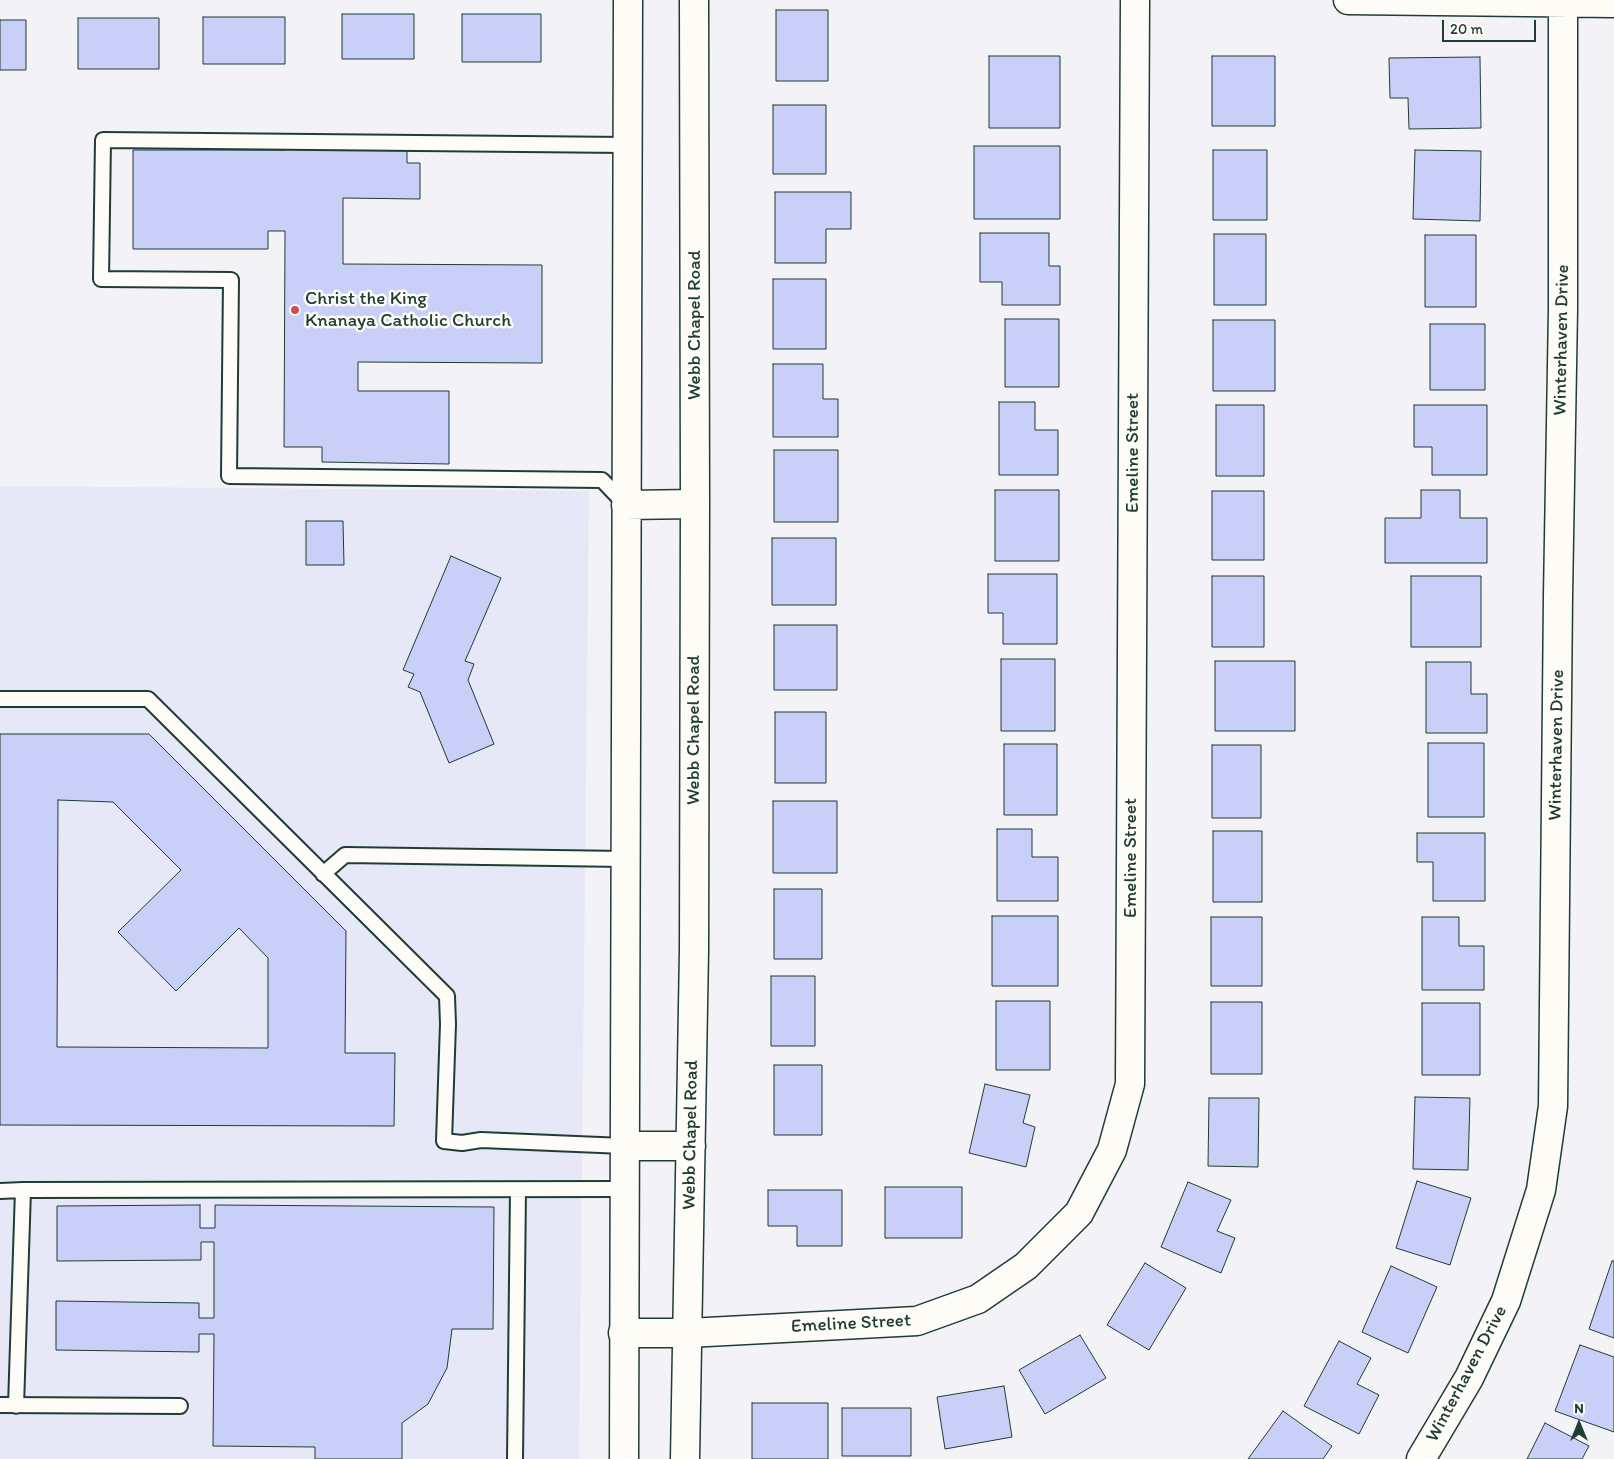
<!DOCTYPE html>
<html>
<head>
<meta charset="utf-8">
<style>
  body { margin:0 }
  #map { position:relative; width:1614px; height:1459px; overflow:hidden; background:#f3f3f7; font-family:Itim,sans-serif }
  canvas { display:block }
  .north { position:absolute; left:1554px; top:1399px; width:50px; height:50px; -webkit-text-stroke:4px #fdfcf7; paint-order:stroke; rotate:0deg; font-size:14px; font-weight:700; line-height:20px; text-align:center; color:#1f3d34 }
  .north::after { content:''; display:block; margin:auto; width:18px; height:22px; background:#1f3d34; clip-path:polygon(50% 0,100% 100%,50% 72%,0 100%) }
  .scale { position:absolute; left:1442px; top:20px; width:94px; height:22px; box-sizing:border-box; border:2px solid #1f3d34; border-top:0; padding-left:6px; font-size:15px; line-height:18px; white-space:nowrap; color:#1f3d34; -webkit-text-stroke:4px #fdfcf7; paint-order:stroke }
</style>
</head>
<body>
<div id="map">
<canvas width="1614" height="1459"></canvas>
<div class="north">N</div>
<div class="scale">20 m</div>
</div>
<script>
const ctx = document.querySelector('canvas').getContext('2d');
ctx.lineJoin = 'round';
function fill(path, color) {
  ctx.fillStyle = color;
  ctx.fill(path, 'evenodd');
}
function toPath(rows) {
  const path = new Path2D();
  for (const r of rows) {
    path.moveTo(r[0], r[1]);
    for (let i = 2; i < r.length; i += 2) path.lineTo(r[i], r[i + 1]);
  }
  return path;
}
function strokePath(path, color, width, dash) {
  ctx.strokeStyle = color;
  ctx.lineWidth = width;
  ctx.lineCap = dash ? 'butt' : 'round';
  ctx.setLineDash(dash || []);
  ctx.stroke(path);
}
function label(font, color, halo, rows, align = 'center') {
  ctx.font = font + ' Itim,sans-serif';
  ctx.lineWidth = 5;
  ctx.setLineDash([]);
  ctx.textBaseline = 'middle';
  ctx.strokeStyle = halo;
  ctx.fillStyle = color;
  for (const [text, x, y, turn = 0] of rows) {
    ctx.save();
    ctx.translate(x, y);
    ctx.rotate((+turn || 0) * Math.PI / 180);
    ctx.textAlign = isNaN(turn) ? turn : align;
    if (halo) ctx.strokeText(text, 0, 0);
    ctx.fillText(text, 0, 0);
    ctx.restore();
  }
}
fill(toPath([
  [0,486,589,491,579,1459,0,1459]
]), '#e6e8f7');
const building = toPath([
  [776,10,828,10,828,81,776,81,776,10],
  [342,14,414,14,414,59,342,59,342,14],
  [462,14,541,14,541,62,462,62,462,14],
  [203,17,285,17,285,64,203,64,203,17],
  [78,18,159,18,159,69,78,69,78,18],
  [0,20,26,20,26,70,0,70,0,20],
  [989,56,1060,56,1060,128,989,128,989,56],
  [1212,56,1275,56,1275,126,1212,126,1212,56],
  [1480,57,1481,128,1409,129,1408,98,1390,98,1389,58,1480,57],
  [773,105,826,105,826,174,773,174,773,105],
  [286,146,407,147,407,163,420,163,420,199,343,198,343,264,542,265,542,363,358,362,358,391,449,391,449,464,322,462,322,447,284,447,285,231,268,231,268,249,133,249,133,150,286,150,286,146],
  [974,146,1060,146,1060,219,974,219,974,146],
  [1213,150,1267,150,1267,220,1213,220,1213,150],
  [1415,150,1481,151,1480,221,1413,219,1415,150],
  [775,192,851,192,851,229,826,229,826,263,775,263,775,192],
  [980,233,1049,233,1049,266,1060,266,1060,305,1002,305,1002,282,980,282,980,233],
  [1214,234,1266,234,1266,305,1214,305,1214,234],
  [1425,235,1476,235,1476,307,1425,307,1425,235],
  [773,279,826,279,826,349,773,349,773,279],
  [1005,319,1059,319,1059,387,1005,387,1005,319],
  [1213,320,1275,320,1275,391,1213,391,1213,320],
  [1430,324,1485,324,1485,390,1430,390,1430,324],
  [773,364,823,364,823,399,838,399,838,437,773,437,773,364],
  [999,402,1035,402,1035,430,1058,430,1058,475,999,475,999,402],
  [1216,405,1264,405,1264,476,1216,476,1216,405],
  [1414,405,1487,405,1487,475,1432,475,1432,447,1414,447,1414,405],
  [774,450,838,450,838,522,774,522,774,450],
  [995,490,1059,490,1059,561,995,561,995,490],
  [1421,490,1460,490,1460,518,1487,518,1487,563,1385,563,1385,518,1421,518,1421,490],
  [1212,491,1264,491,1264,560,1212,560,1212,491],
  [306,521,343,521,344,565,306,565,306,521],
  [772,538,836,538,836,605,772,605,772,538],
  [451,556,501,578,465,661,474,664,468,680,494,744,449,763,420,692,408,687,414,674,403,670,451,556],
  [988,574,1057,574,1057,644,1003,644,1003,613,988,613,988,574],
  [1212,576,1264,576,1264,647,1212,647,1212,576],
  [1411,576,1481,576,1481,647,1411,647,1411,576],
  [774,625,837,625,837,690,774,690,774,625],
  [1001,659,1055,659,1055,731,1001,731,1001,659],
  [1215,661,1295,661,1295,731,1215,731,1215,661],
  [1426,662,1471,662,1471,694,1487,694,1487,733,1426,733,1426,662],
  [775,712,826,712,826,783,775,783,775,712],
  [0,734,149,734,346,931,345,1053,395,1053,394,1126,0,1125,0,734],
  [58,800,113,802,181,870,118,932,176,991,239,928,268,958,268,1048,57,1047,58,800],
  [1428,743,1484,743,1484,817,1428,817,1428,743],
  [1004,744,1057,744,1057,815,1004,815,1004,744],
  [1212,745,1261,745,1261,818,1212,818,1212,745],
  [773,801,837,801,837,873,773,873,773,801],
  [997,829,1032,829,1032,857,1058,857,1058,901,997,901,997,829],
  [1213,831,1262,831,1262,902,1213,902,1213,831],
  [1417,833,1485,833,1485,901,1433,901,1433,862,1417,862,1417,833],
  [774,889,822,889,822,959,774,959,774,889],
  [992,916,1058,916,1058,986,992,986,992,916],
  [1211,917,1262,917,1262,986,1211,986,1211,917],
  [1422,917,1459,917,1459,946,1484,946,1484,990,1422,990,1422,917],
  [771,976,815,976,815,1046,771,1046,771,976],
  [996,1001,1050,1001,1050,1070,996,1070,996,1001],
  [1211,1002,1262,1002,1262,1074,1211,1074,1211,1002],
  [1422,1003,1480,1003,1480,1075,1422,1075,1422,1003],
  [774,1065,822,1065,822,1135,774,1135,774,1065],
  [985,1084,1030,1095,1023,1123,1035,1127,1026,1167,969,1153,985,1084],
  [1415,1097,1470,1098,1468,1170,1413,1169,1415,1097],
  [1209,1098,1259,1098,1258,1167,1208,1166,1209,1098],
  [1417,1181,1471,1198,1450,1265,1396,1248,1417,1181],
  [1188,1182,1231,1200,1217,1231,1235,1238,1221,1273,1161,1247,1188,1182],
  [885,1187,962,1187,962,1238,885,1238,885,1187],
  [768,1190,842,1190,842,1246,797,1246,797,1226,768,1226,768,1190],
  [200,1205,200,1228,215,1228,215,1205,494,1207,493,1329,452,1329,447,1368,428,1404,402,1423,402,1459,315,1459,315,1447,213,1446,214,1334,199,1334,199,1352,56,1350,56,1301,199,1303,199,1318,214,1318,214,1242,201,1242,201,1260,57,1261,57,1206,200,1205],
  [1612,1261,1614,1261,1614,1338,1589,1329,1612,1261],
  [1145,1263,1186,1288,1149,1350,1107,1325,1145,1263],
  [1391,1266,1437,1287,1408,1353,1362,1332,1391,1266],
  [1080,1335,1106,1378,1045,1414,1019,1370,1080,1335],
  [1339,1341,1371,1358,1357,1384,1379,1395,1359,1434,1304,1406,1339,1341],
  [1580,1345,1614,1357,1614,1432,1555,1411,1580,1345],
  [1004,1386,1012,1437,945,1449,937,1397,1004,1386],
  [752,1403,828,1403,828,1459,752,1459,752,1403],
  [842,1408,911,1408,911,1456,842,1456,842,1408],
  [1283,1411,1332,1446,1323,1459,1248,1459,1283,1411],
  [1545,1423,1589,1446,1582,1459,1527,1459,1545,1423]
]);
fill(building, '#c9cff7');
strokePath(building, '#1f3d34', 1);
const lane = toPath([
  [626,505,602,480,229,476,231,280,101,279,103,140,627,145],
  [0,699,148,699,447,996,448,1024,444,1141,462,1143,481,1140,624,1146],
  [323,874,345,855,625,859],
  [0,1191,23,1190,624,1189],
  [0,1405,180,1406],
  [16,1406,23,1190],
  [515,1459,518,1190]
]);
const street = toPath([
  [1348,0,1614,3],
  [623,1333,688,1333,917,1321,978,1299,1026,1266,1079,1213,1112,1150,1130,1084,1135,0],
  [1421,1459,1469,1378,1506,1301,1541,1190,1553,1106,1558,596,1563,309,1563,3]
]);
const secondary = toPath([
  [626,505,695,504],
  [624,1146,691,1146],
  [624,1459,628,0],
  [685,1459,694,950,695,504,694,0]
]);
strokePath(lane, '#1f3d34', 18);
strokePath(street, '#1f3d34', 31);
strokePath(secondary, '#1f3d34', 31);
strokePath(lane, '#fdfcf7', 14);
strokePath(street, '#fdfcf7', 28);
strokePath(secondary, '#fdfcf7', 28);
for (const [x, y, r, color] of [
  [295,310,5,"#d1495b"]
]) {
  const dot = new Path2D();
  dot.arc(x, y, r, 0, 2 * Math.PI);
  ctx.fillStyle = color;
  ctx.fill(dot);
  strokePath(dot, '#fdfcf7', 2);
}
label('19px', '#1f3d34', '#fdfcf7', [
  ["Christ the King",305,299],
  ["Knanaya Catholic Church",305,321]
], 'left');
label('19px', '#1f3d34', '#fdfcf7', [
  ["Webb Chapel Road",695,325,-90],
  ["Winterhaven Drive",1562,340,-89],
  ["Emeline Street",1133,453,-90],
  ["Webb Chapel Road",694,730,-90],
  ["Winterhaven Drive",1557,745,-89],
  ["Emeline Street",1131,858,-90],
  ["Webb Chapel Road",691,1135,-89],
  ["Emeline Street",851,1324,-3],
  ["Winterhaven Drive",1467,1374,-62]
]);
</script>
</body>
</html>
